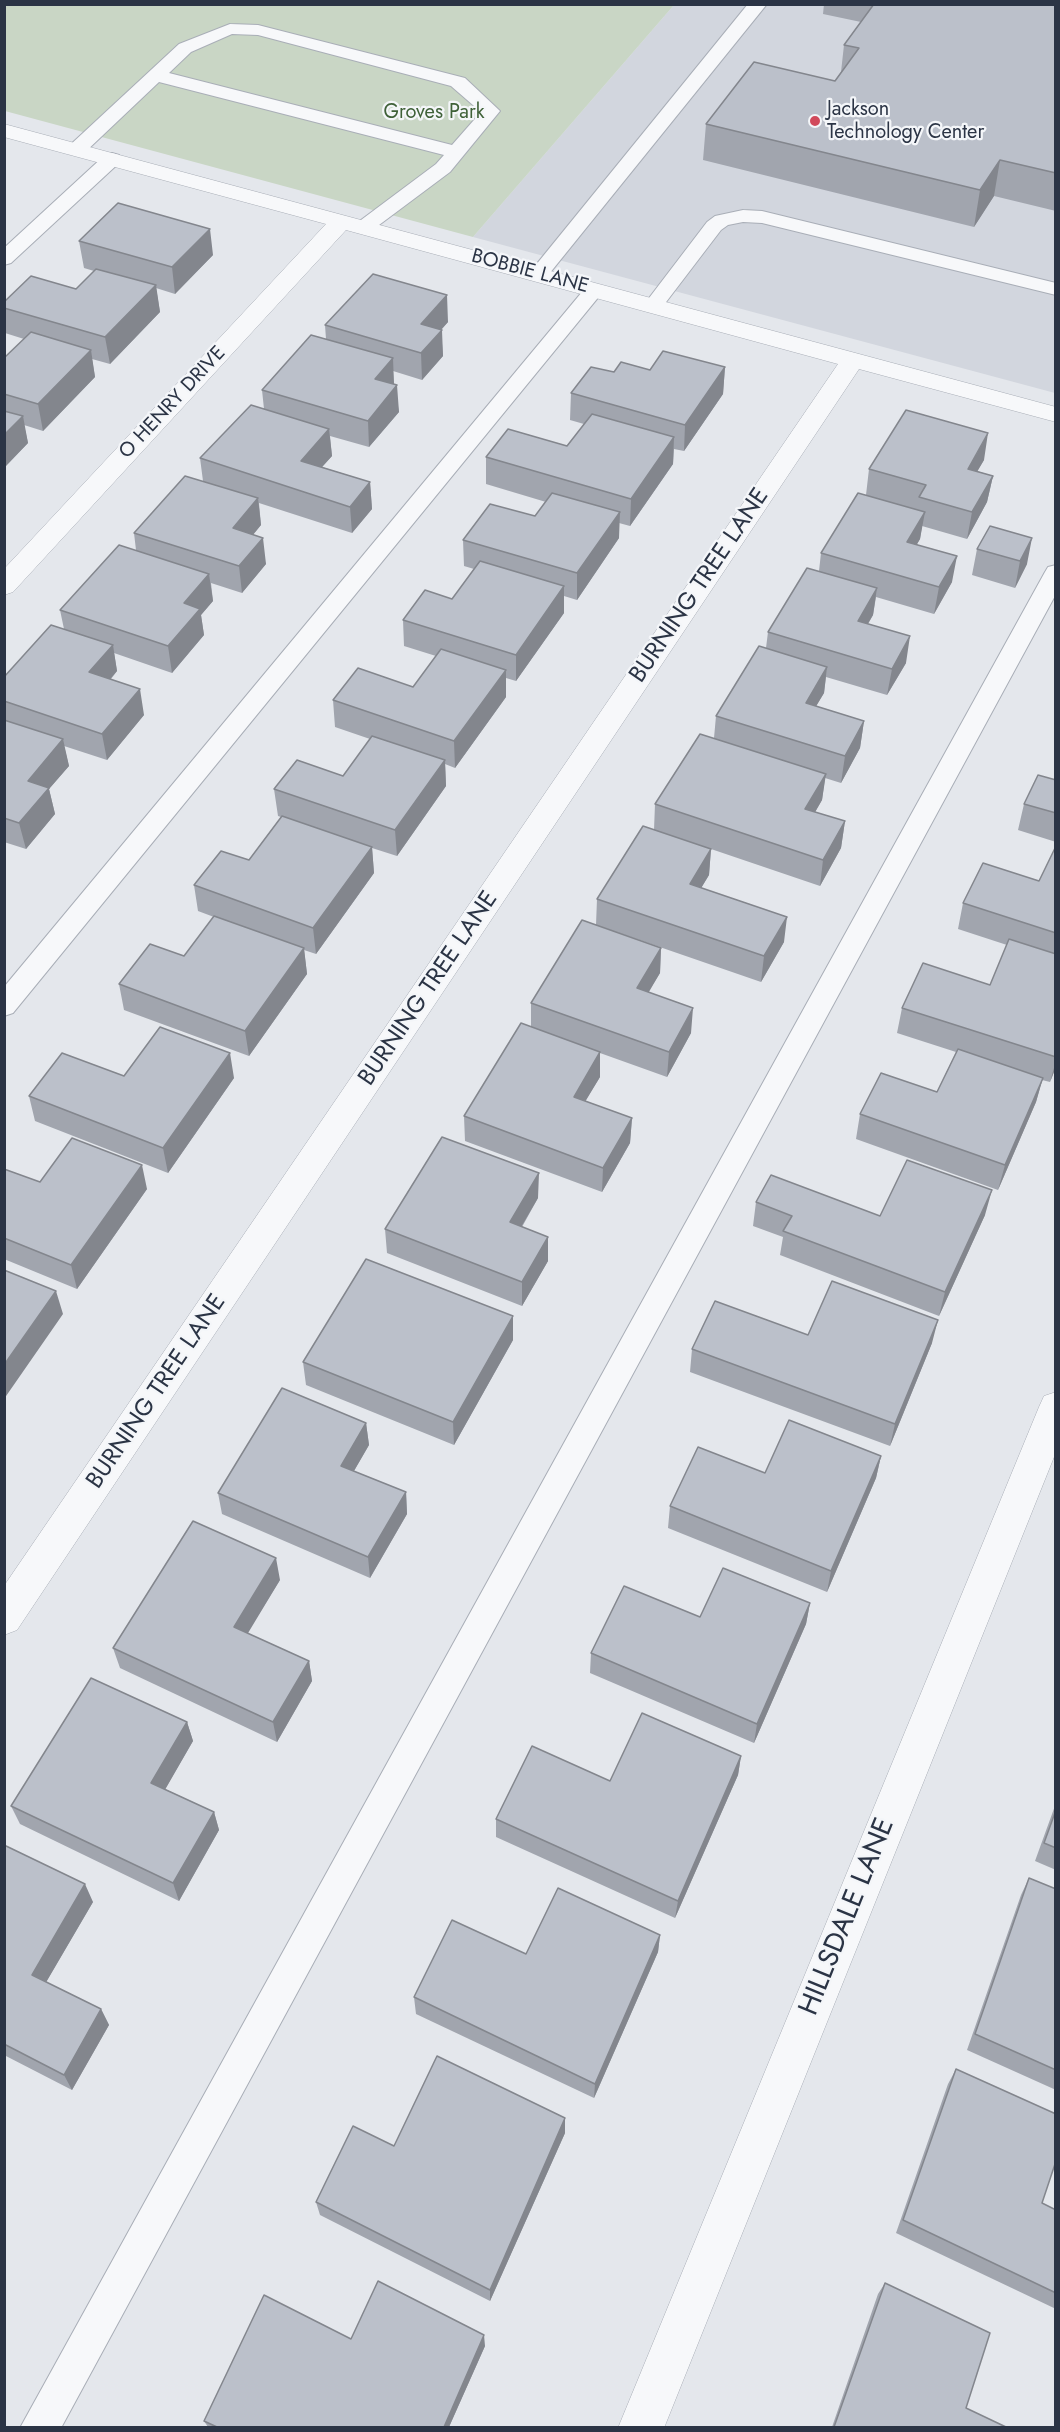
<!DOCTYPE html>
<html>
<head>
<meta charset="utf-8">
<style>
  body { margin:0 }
  #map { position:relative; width:1060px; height:2432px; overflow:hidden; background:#e4e7ec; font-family:Jost,sans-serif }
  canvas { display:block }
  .frame { position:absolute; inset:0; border:6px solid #2b3445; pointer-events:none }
</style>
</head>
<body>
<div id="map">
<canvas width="1060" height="2432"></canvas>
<div class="frame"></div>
</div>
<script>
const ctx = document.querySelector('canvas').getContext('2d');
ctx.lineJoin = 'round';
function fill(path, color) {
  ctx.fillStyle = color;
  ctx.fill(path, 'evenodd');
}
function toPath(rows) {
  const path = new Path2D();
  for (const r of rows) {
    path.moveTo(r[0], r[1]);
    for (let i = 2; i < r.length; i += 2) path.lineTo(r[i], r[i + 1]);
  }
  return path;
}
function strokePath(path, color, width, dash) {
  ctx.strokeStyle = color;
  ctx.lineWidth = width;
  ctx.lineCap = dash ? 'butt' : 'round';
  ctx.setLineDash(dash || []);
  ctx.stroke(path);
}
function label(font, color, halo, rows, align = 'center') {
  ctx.font = font + ' Jost,sans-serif';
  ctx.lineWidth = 4.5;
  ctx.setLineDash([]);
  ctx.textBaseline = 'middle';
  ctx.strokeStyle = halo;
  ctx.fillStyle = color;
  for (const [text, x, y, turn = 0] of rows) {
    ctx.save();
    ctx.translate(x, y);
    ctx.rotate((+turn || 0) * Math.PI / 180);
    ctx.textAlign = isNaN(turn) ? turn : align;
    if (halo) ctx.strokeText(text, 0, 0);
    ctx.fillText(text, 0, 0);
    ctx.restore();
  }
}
fill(toPath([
  [674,5,1055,5,1055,393,473,237]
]), '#d2d6de');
fill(toPath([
  [4,5,674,5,473,237,5,111]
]), '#c9d6c5');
const service = toPath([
  [748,4,767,4,545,279,531,279,528,275,531,271,748,4],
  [230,24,258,25,465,78,500,111,450,172,371,231,364,233,357,231,354,227,357,223,436,164,444,155,159,82,83,154,69,154,66,150,69,146,179,44,230,24],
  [232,34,258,35,451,86,481,112,452,145,169,73,191,52,232,34],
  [112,153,119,155,122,159,119,163,11,263,4,265,4,248,105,155,112,153],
  [743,210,762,211,1056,283,1056,295,762,223,743,222,728,225,721,230,660,310,646,310,643,306,646,302,707,222,715,216,743,210],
  [594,284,601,286,604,290,601,294,13,1013,4,1016,4,987,587,286,594,284],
  [1056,565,1056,594,61,2428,20,2428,1045,572,1048,567,1056,565]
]);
const minor = toPath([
  [4,124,1056,407,1056,422,859,369,17,1630,4,1635,4,1586,838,364,346,230,13,592,4,595,4,569,326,224,4,137,4,124],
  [1056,1392,1056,1452,664,2428,618,2428,1039,1407,1044,1396,1056,1392]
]);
strokePath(service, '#a9aeb7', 2);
strokePath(minor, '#a9aeb7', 1);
fill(service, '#f7f8fa');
fill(minor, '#f7f8fa');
fill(toPath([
  [824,4,1056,4,1056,211,994,196,974,227,703,160,706,124,835,81,841,72,844,45,861,22,823,14],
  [79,241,213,255,175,294,156,288,160,312,110,364,92,359,95,377,43,431,24,425,28,443,4,468,4,358,24,339,5,333,4,302,76,289,94,271,84,268],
  [448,322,441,330,443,356,422,380,393,371,394,384,399,412,369,447,330,436,332,456,322,467,370,482,372,509,352,533,259,503,261,525,253,535,266,564,242,593,211,583,213,601,201,615,204,635,172,673,114,653,117,671,111,679,144,715,107,760,64,746,69,766,49,789,55,814,26,849,4,842,4,677,64,629,60,610,136,550,134,533,203,481,200,458,264,409,262,390,326,339,325,325],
  [725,367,723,394,684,451,674,449,673,464,630,526,619,523,619,538,577,600,564,596,564,613,516,681,506,678,506,697,455,768,445,764,446,786,397,856,372,848,374,873,316,954,304,950,307,974,249,1056,124,1010,119,984,184,956,214,917,198,911,194,885,249,860,281,817,278,816,274,789,343,776,370,739,335,727,333,700,413,687,436,656,404,646,403,620,452,599,474,569,464,566,463,540,535,516,546,502,486,484,486,457,567,446,584,424,570,420,571,393,614,372],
  [984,460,977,471,993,476,987,502,967,539,922,526,920,539,917,544,952,582,934,614,876,597,873,615,868,624,906,663,887,695,826,677,824,693,816,706,864,721,860,748,841,783,825,778,822,800,815,812,845,821,841,848,820,886,711,849,709,875,701,888,784,942,761,982,596,925,597,899,654,830,655,804,714,738,716,716,766,648,768,632,819,571,821,553,866,495,869,469],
  [990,526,1027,564,1015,588,972,575,977,549],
  [1056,780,1056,842,1018,830,1024,804],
  [1056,846,1056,1067,1050,1082,1042,1080,1036,1102,998,1190,856,1139,860,1114,937,1092,956,1052,897,1033,902,1008,990,985,1007,945,958,929,963,903,1039,881],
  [661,948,660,973,648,992,691,1033,667,1077,600,1053,600,1077,585,1101,632,1118,630,1143,602,1192,465,1141,464,1116,531,1027,531,1003],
  [234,1078,168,1173,35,1121,29,1096],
  [4,1169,40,1182,147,1189,77,1289,4,1259],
  [538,1198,522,1227,548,1237,548,1261,522,1306,387,1253,385,1229],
  [756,1202,880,1216,985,1215,939,1316,780,1255,783,1237,753,1226],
  [808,1335,932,1343,890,1446,690,1372,692,1349],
  [513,1340,454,1445,306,1385,303,1362],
  [366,1423,369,1445,354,1471,406,1492,407,1514,370,1578,222,1514,218,1493],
  [881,1456,876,1478,827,1592,668,1528,670,1506,765,1473],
  [280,1580,247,1633,309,1661,312,1681,277,1742,120,1668,113,1648],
  [810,1603,806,1624,754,1743,590,1673,591,1653,700,1617],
  [187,1722,193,1741,165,1789,214,1812,219,1830,179,1901,20,1824,11,1806],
  [741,1756,738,1775,675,1918,496,1837,496,1819],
  [1056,1803,1056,1870,1035,1861],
  [4,1845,93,1902,46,1982,101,2009,109,2025,72,2090,4,2055],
  [1029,1878,1056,1889,1056,2090,967,2050,1021,1895],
  [660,1935,658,1952,594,2098,416,2014,414,1997,526,1954],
  [956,2069,1042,2203,1056,2210,1056,2309,896,2233,948,2084],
  [565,2118,565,2133,490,2301,320,2215,316,2202,394,2146],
  [885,2283,966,2408,1006,2427,832,2427,878,2294],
  [351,2339,485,2346,449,2427,208,2427,204,2421]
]), '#a1a5ae');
fill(toPath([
  [1000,160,994,196,974,227,980,190],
  [210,229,213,255,175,294,172,267],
  [156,285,160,312,110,364,105,337],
  [447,295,448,322,423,350,421,324],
  [442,330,443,356,422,380,421,353],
  [91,350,95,377,43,431,38,404],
  [393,358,394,385,375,379],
  [725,367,723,394,684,451,685,425],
  [397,385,399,412,369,447,368,421],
  [23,416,28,443,4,468,4,435],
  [329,429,332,456,304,487,301,461],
  [988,433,984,460,963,496,968,469],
  [674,437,673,464,630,526,631,499],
  [993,476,987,502,967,539,972,512],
  [370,482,372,509,352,533,350,507],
  [258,498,261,525,236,555,233,528],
  [620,512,619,538,577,600,577,573],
  [925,512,920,539,903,568,907,542],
  [263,538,266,564,242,593,239,566],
  [1032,538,1027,564,1015,588,1020,561],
  [957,556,952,582,934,614,939,587],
  [209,574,213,601,201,615,204,635,172,673,168,646,184,603],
  [564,586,564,613,516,681,516,655],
  [877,588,873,615,854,647,858,621],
  [910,636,906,663,887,695,892,669],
  [113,645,117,671,94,698,89,672],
  [827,667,824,693,802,730,806,703],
  [506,670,506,697,455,768,454,741],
  [140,689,144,715,107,760,102,734],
  [864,721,860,748,841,783,845,756],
  [63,739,69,766,49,789,55,814,26,849,19,823,28,781],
  [445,760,446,786,397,856,395,830],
  [826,774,822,800,802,835,805,809],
  [845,821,841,848,820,886,823,860],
  [372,847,374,873,316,954,313,928],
  [711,849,709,875,688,910,690,884],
  [787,917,784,942,761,982,764,956],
  [304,948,307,974,249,1056,245,1031],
  [661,948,660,973,636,1014,637,988],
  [693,1008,691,1033,667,1077,669,1052],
  [600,1052,600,1077,573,1122,574,1097],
  [230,1053,234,1078,168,1173,163,1148],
  [1056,1061,1056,1067,1050,1082],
  [1043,1078,1036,1102,998,1190,1005,1165],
  [632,1118,630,1143,602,1192,603,1168],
  [142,1165,147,1189,77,1289,71,1265],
  [539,1173,538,1198,510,1246,510,1222],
  [992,1190,985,1215,939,1316,945,1292],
  [548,1237,548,1261,522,1306,522,1282],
  [56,1291,63,1314,4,1399,4,1365],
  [513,1316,513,1340,454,1445,453,1422],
  [938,1320,932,1343,890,1446,895,1424],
  [366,1423,369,1445,344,1488,341,1466],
  [881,1456,876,1478,827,1592,831,1571],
  [406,1492,407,1514,370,1578,368,1557],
  [276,1558,280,1580,239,1648,234,1627],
  [810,1603,806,1624,754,1743,757,1724],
  [309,1661,312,1681,277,1742,273,1722],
  [187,1722,193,1741,158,1802,151,1783],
  [741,1756,738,1775,675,1918,678,1901],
  [214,1812,219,1830,179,1901,173,1883],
  [85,1884,93,1902,41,1991,32,1975],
  [660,1935,658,1952,594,2098,595,2084],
  [101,2009,109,2025,72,2090,64,2075],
  [565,2118,565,2133,490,2301,490,2290],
  [484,2335,485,2346,449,2427,444,2427]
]), '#83868d');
const building = toPath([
  [874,4,1056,4,1056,173,1000,160,980,190,706,124,754,62,835,81,859,48,844,45,874,4],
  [118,203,210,229,172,267,79,241,118,203],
  [96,269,156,285,105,337,4,308,4,302,31,276,76,289,96,269],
  [373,274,447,295,421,324,442,330,421,353,325,325,373,274],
  [31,332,91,350,38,404,4,394,4,358,31,332],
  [311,335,393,358,375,379,397,385,368,421,262,390,311,335],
  [663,351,725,367,685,425,571,393,591,367,614,372,621,362,650,370,663,351],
  [251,405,329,429,301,461,370,482,350,507,200,458,251,405],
  [906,410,988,433,968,469,993,476,972,512,919,497,926,485,869,469,906,410],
  [4,411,23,416,4,435,4,411],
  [592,414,674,437,631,499,486,457,508,429,567,446,592,414],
  [185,476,258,498,233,528,263,538,239,566,134,533,185,476],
  [552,493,620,512,577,573,463,540,490,504,535,516,552,493],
  [858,493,925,512,907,542,957,556,939,587,821,553,858,493],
  [990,526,1032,538,1020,561,977,549,990,526],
  [119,545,209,574,184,603,200,609,168,646,60,610,119,545],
  [480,561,564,586,516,655,403,620,425,590,452,599,480,561],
  [807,568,877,588,858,621,910,636,892,669,768,632,807,568],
  [51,625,113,645,89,672,140,689,102,734,4,701,4,677,51,625],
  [759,646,827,667,806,703,864,721,845,756,716,716,759,646],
  [441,649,506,670,454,741,333,700,358,668,413,687,441,649],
  [4,720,63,739,28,781,49,788,19,823,4,818,4,720],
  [700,734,826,774,805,809,845,821,823,860,655,804,700,734],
  [372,736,445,760,395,830,274,789,297,760,343,776,372,736],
  [1038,775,1056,780,1056,813,1024,804,1038,775],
  [282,816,372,847,313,928,194,885,221,851,249,860,282,816],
  [643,826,711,849,690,884,787,917,764,956,597,899,643,826],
  [1056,846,1056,933,963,903,983,863,1039,881,1056,846],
  [214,916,304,948,245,1031,119,984,150,944,184,956,214,916],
  [582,920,661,948,637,988,693,1008,669,1052,531,1003,582,920],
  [1009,939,1056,954,1056,1057,902,1008,923,963,990,985,1009,939],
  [521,1023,600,1052,574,1097,632,1118,603,1168,464,1116,521,1023],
  [160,1027,230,1053,163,1148,29,1096,62,1053,124,1076,160,1027],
  [958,1049,1043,1078,1005,1165,860,1114,881,1073,937,1092,958,1049],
  [442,1137,539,1173,510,1222,548,1237,522,1282,385,1229,442,1137],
  [72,1138,142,1165,71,1265,4,1238,4,1169,40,1182,72,1138],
  [907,1160,992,1190,945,1292,783,1231,792,1216,756,1202,771,1175,880,1216,907,1160],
  [366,1259,513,1316,453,1422,303,1362,366,1259],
  [4,1270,56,1291,4,1365,4,1270],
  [832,1281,938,1320,895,1424,692,1349,715,1301,808,1335,832,1281],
  [282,1388,366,1423,341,1466,406,1492,368,1557,218,1493,282,1388],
  [789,1420,881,1456,831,1571,670,1506,698,1447,765,1473,789,1420],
  [193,1521,276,1558,234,1627,309,1661,273,1722,113,1648,193,1521],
  [723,1568,810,1603,757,1724,591,1653,624,1586,700,1617,723,1568],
  [91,1678,187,1722,151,1783,214,1812,173,1883,11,1806,91,1678],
  [642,1713,741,1756,678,1901,496,1819,532,1746,610,1781,642,1713],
  [1056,1810,1056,1848,1044,1843,1056,1810],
  [4,1845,85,1884,32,1975,101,2009,64,2075,4,2044,4,1845],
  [1029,1878,1056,1889,1056,2070,975,2034,1029,1878],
  [558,1888,660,1935,595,2084,414,1997,452,1920,526,1954,558,1888],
  [437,2056,565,2118,490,2290,316,2202,353,2126,394,2146,437,2056],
  [956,2069,1056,2114,1056,2161,1042,2203,1056,2210,1056,2293,903,2220,956,2069],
  [378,2281,484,2335,444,2427,217,2427,204,2421,264,2295,351,2339,378,2281],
  [885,2283,990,2333,966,2408,1006,2427,834,2427,885,2283]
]);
fill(building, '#bbc0ca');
strokePath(building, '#83868d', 1.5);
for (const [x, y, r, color] of [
  [815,121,6,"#d1495b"]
]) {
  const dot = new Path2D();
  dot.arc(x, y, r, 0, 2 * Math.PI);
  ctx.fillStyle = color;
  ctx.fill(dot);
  strokePath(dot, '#f4f6f9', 2);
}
label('20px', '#2b3445', '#f4f6f9', [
  ["Jackson",827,110],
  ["Technology Center",827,133]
], 'left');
label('20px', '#3f6138', '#f4f6f9', [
  ["Groves Park",434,113]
]);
label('20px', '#2b3445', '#f4f6f9', [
  ["BOBBIE LANE",530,272,15],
  ["O HENRY DRIVE",173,403,-47]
]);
label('24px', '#2b3445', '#f4f6f9', [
  ["BURNING TREE LANE",700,586,-56],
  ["BURNING TREE LANE",429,989,-56],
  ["BURNING TREE LANE",157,1392,-56]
]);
label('28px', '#2b3445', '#f4f6f9', [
  ["HILLSDALE LANE",848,1917,-68]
]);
</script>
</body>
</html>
